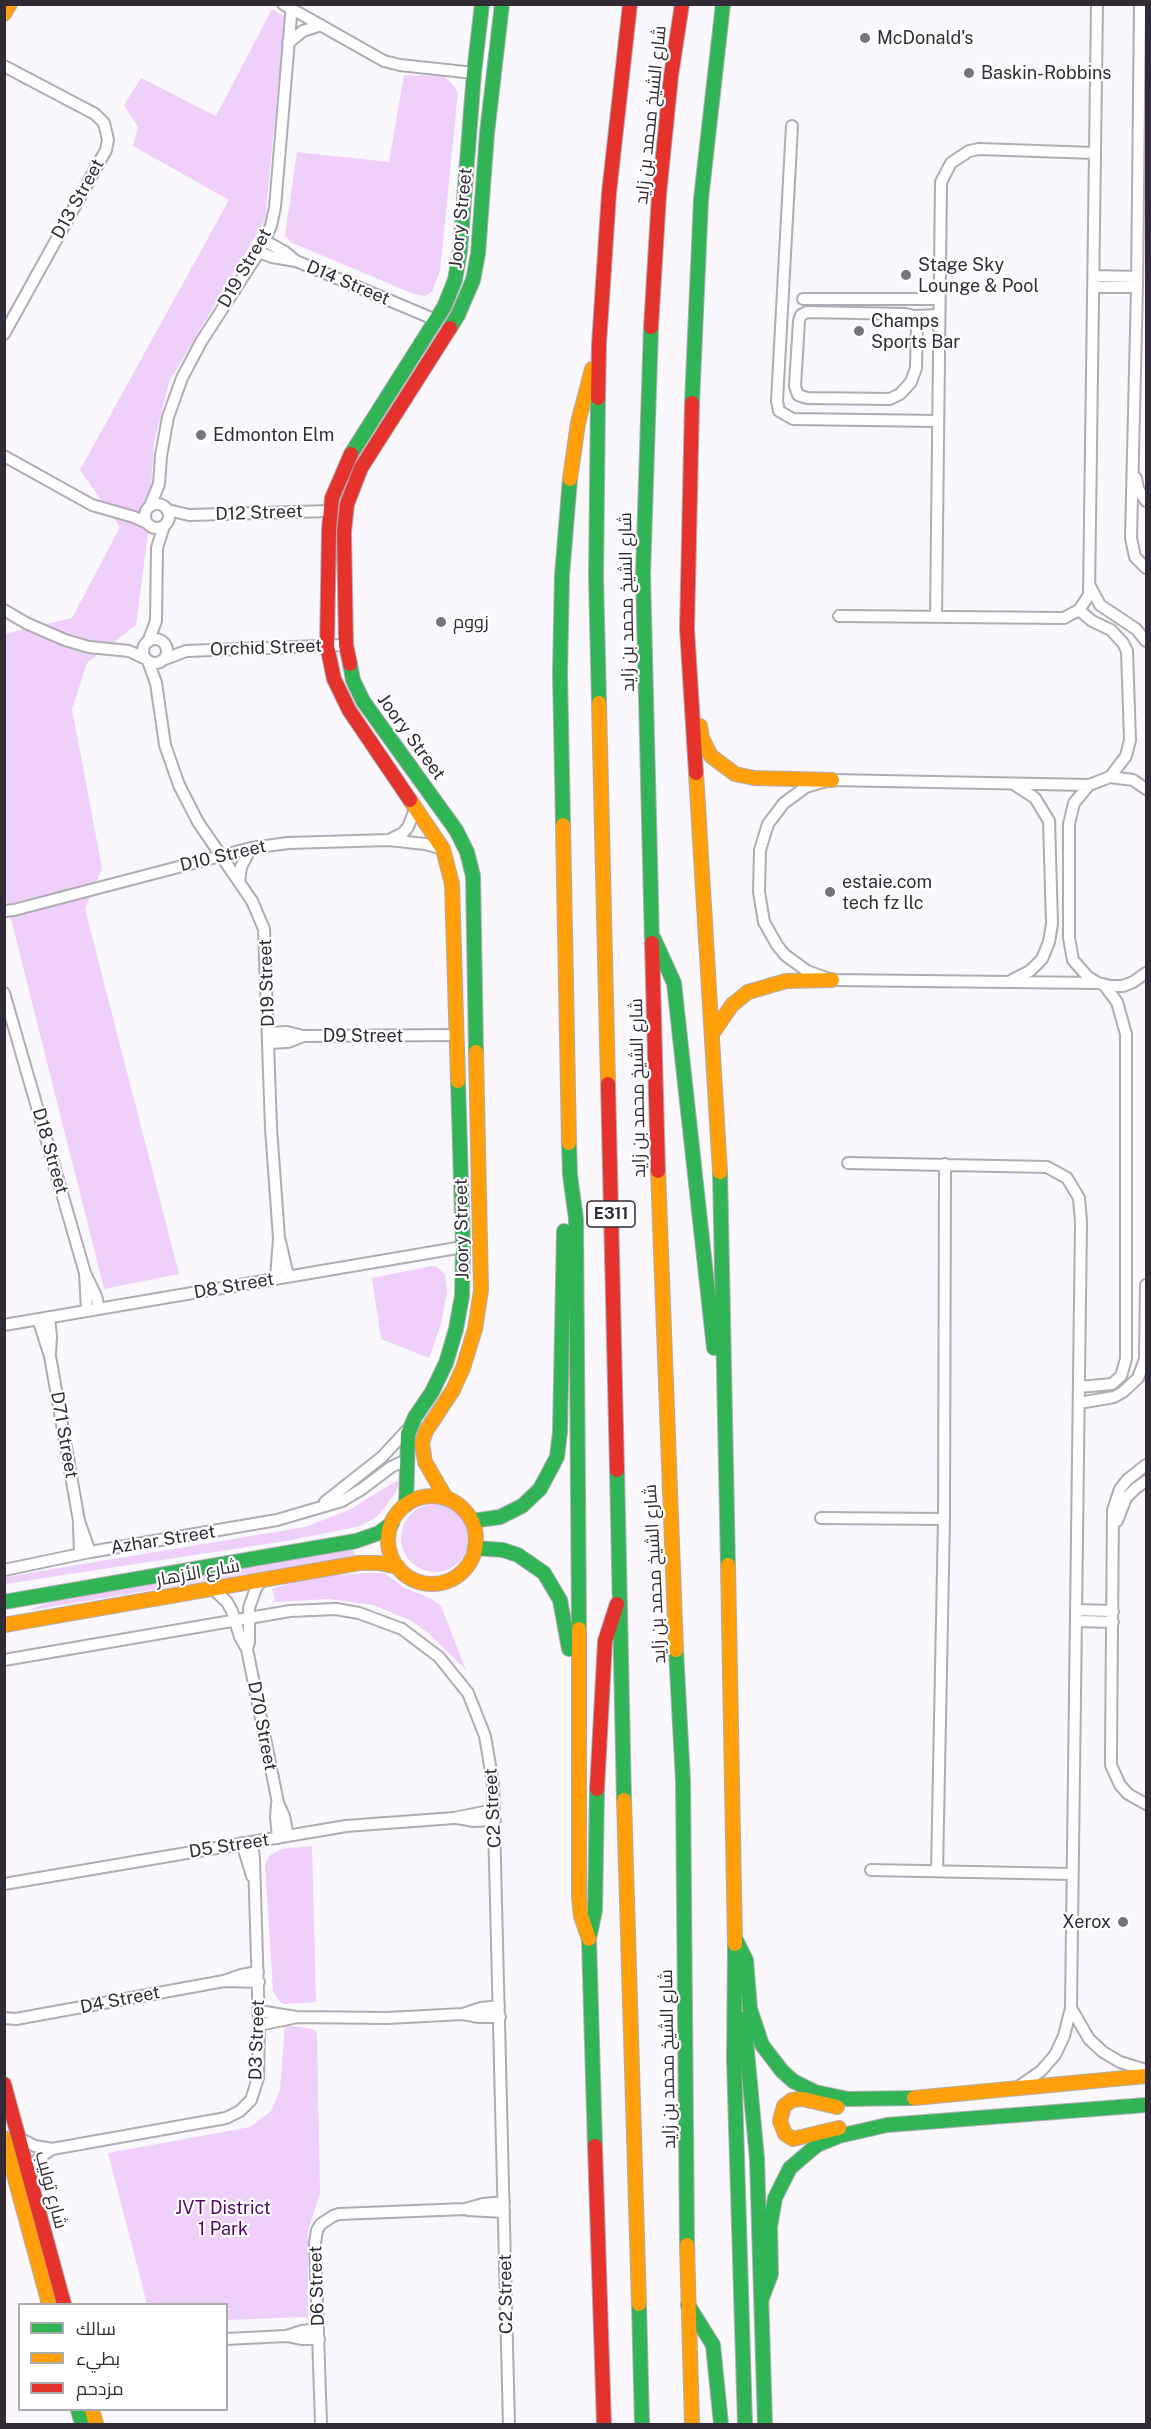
<!DOCTYPE html>
<html>
<head>
<meta charset="utf-8">
<style>
  body { margin:0 }
  #map { position:relative; width:1151px; height:2429px; overflow:hidden; background:#faf8fc; font-family:"Public Sans",Cairo,sans-serif }
  canvas { display:block }
  .frame { position:absolute; inset:0; border:6px solid #322b35; pointer-events:none }
  .legend { position:absolute; left:18px; top:2303px; width:210px; height:108px; box-sizing:border-box; background:#fff; border:2px solid #adaaae; margin:0; padding:8px 10px; list-style:none; font-size:18px; color:#322b35 }
  .legend li { display:flex; align-items:center; gap:12px; height:30px }
  .legend b { width:30px; border:2px solid #adaaae }
</style>
</head>
<body>
<div id="map">
<canvas width="1151" height="2429"></canvas>
<div class="frame"></div>
<ul class="legend">
<li><b style="height:8px;background:#30b455"></b>سالك</li>
<li><b style="height:8px;background:#ff9f0a"></b>بطيء</li>
<li><b style="height:8px;background:#e5322d"></b>مزدحم</li>
</ul>
</div>
<script>
const ctx = document.querySelector('canvas').getContext('2d');
ctx.lineJoin = 'round';
function fill(path, color) {
  ctx.fillStyle = color;
  ctx.fill(path, 'evenodd');
}
function toPath(rows) {
  const path = new Path2D();
  for (const r of rows) {
    if (r.length === 3) {
      path.moveTo(r[0] + r[2], r[1]);
      path.arc(r[0], r[1], r[2], 0, 2 * Math.PI);
      continue;
    }
    path.moveTo(r[0], r[1]);
    for (let i = 2; i < r.length; i += 2) path.lineTo(r[i], r[i + 1]);
  }
  return path;
}
function strokePath(path, color, width, dash) {
  ctx.strokeStyle = color;
  ctx.lineWidth = width;
  ctx.lineCap = dash ? 'butt' : 'round';
  ctx.setLineDash(dash || []);
  ctx.stroke(path);
}
function label(font, color, halo, rows, align = 'center') {
  ctx.font = font + ' "Public Sans",Cairo,sans-serif';
  ctx.lineWidth = 4.5;
  ctx.setLineDash([]);
  ctx.textBaseline = 'middle';
  ctx.strokeStyle = halo;
  ctx.fillStyle = color;
  for (const [text, x, y, turn = 0] of rows) {
    ctx.save();
    ctx.translate(x, y);
    ctx.rotate((+turn || 0) * Math.PI / 180);
    ctx.textAlign = isNaN(turn) ? turn : align;
    if (halo) ctx.strokeText(text, 0, 0);
    ctx.fillText(text, 0, 0);
    ctx.restore();
  }
}
fill(toPath([
  [272,9,285,17,265,220,169,382,154,443,148,533,136,625,87,663,72,709,102,868,85,909,179,1274,104,1289,5,895,4,634,72,618,120,527,80,470,229,200,133,146,138,127,124,105,141,78,216,116],
  [404,75,444,76,454,86,458,93,440,271,432,292,425,296,414,294,290,242,285,235,297,152,389,162],
  [432,1266,437,1267,445,1274,447,1291,441,1324,429,1358,381,1339,372,1278],
  [396,1481,399,1482,396,1492,378,1516,363,1525,351,1528,286,1541,5,1584,5,1577,305,1527,349,1510],
  [435,1538,34],
  [353,1548,355,1556,27,1611,59,1598],
  [362,1573,384,1573,405,1588,432,1599,441,1606,466,1670,428,1633,412,1621,373,1605,329,1599,275,1602,272,1589,307,1578],
  [312,1846,316,2002,285,2004,280,2002,273,1991,265,1865,270,1855,281,1849],
  [285,2025,312,2029,317,2032,320,2193,308,2231,308,2317,227,2320,226,2304,147,2304,108,2153,250,2127,271,2111,280,2090]
]), '#efd0fb');
const street = toPath([
  [283,4,384,61,400,65,474,73],
  [1140,4,1137,287,1131,538,1135,557,1146,568],
  [288,43,303,31,321,25],
  [4,66,95,114,104,123,108,140,106,150,4,334],
  [792,126,777,401,779,411,793,419,938,421],
  [265,241,285,252,296,261],
  [259,252,272,257,296,261,436,320],
  [1094,276,1137,277],
  [1094,287,1137,287],
  [803,299,939,299],
  [807,312,906,314,914,316,917,323,916,368,911,382,900,394,890,399,807,398,798,395,795,386,799,321,801,315,807,312],
  [914,316,939,315],
  [4,456,92,505,134,517,147,523],
  [1136,478,1138,489,1146,501],
  [157,516,12],
  [150,506,159,484,161,456,168,417,182,378,201,342,259,252,271,226,275,207,292,4],
  [168,510,189,515,330,511],
  [1090,586,1100,605,1136,629,1146,641],
  [4,610,26,623,65,640,89,647,129,651,146,659],
  [1079,610,1092,621,1111,630,1123,643,1127,651,1130,740,1126,756,1110,777],
  [839,616,1064,618,1079,610,1089,595,1097,4],
  [936,617,941,182,951,163,969,151,979,149,1095,153],
  [155,651,12],
  [148,642,156,621,157,548,164,526],
  [165,659,186,651,346,645],
  [148,661,156,683,165,745,179,785,198,822,252,901,264,929,271,1128,279,1238,276,1278],
  [1089,785,832,780,819,783,806,787,784,803,768,824,760,850,759,892,764,922,777,945,785,955,807,971,832,980,1098,983],
  [1146,789,1133,780,1110,777,1089,785,1074,803,1069,824,1069,938,1073,960,1088,977,1098,983,1111,986,1123,986,1133,982,1146,973],
  [389,840,425,844,443,849],
  [239,882,241,867,251,848],
  [4,911,14,910,251,848,288,843,389,840,403,833,408,827,414,812,414,805],
  [1012,980,1030,971,1042,959,1049,942,1052,924,1049,821,1035,798,1015,785],
  [4,993,85,1273,96,1296,99,1308],
  [269,1033,287,1032,303,1036],
  [269,1043,288,1042,303,1036,457,1035],
  [848,1163,1047,1167,1067,1178,1079,1198,1081,1222,1071,2008,1064,2036,1055,2055,1041,2071,1018,2087],
  [280,1241,288,1276],
  [85,1273,87,1311],
  [49,1317,51,1337,50,1353],
  [38,1319,50,1356,79,1521,90,1552],
  [4,1325,463,1247],
  [1079,1387,1112,1384,1121,1376,1126,1359,1126,1034,1117,1002,1104,985],
  [1079,1403,1114,1397,1123,1392,1138,1378,1145,1359,1146,1285],
  [1146,1465,1127,1480,1120,1489,1113,1510,1111,1753,1111,1765,1120,1785,1128,1794,1146,1804],
  [325,1502,382,1457,408,1429],
  [821,1518,944,1519],
  [1117,1521,1126,1498,1136,1488,1146,1481],
  [79,1524,80,1554],
  [4,1570,90,1552,277,1520,342,1501,362,1489,391,1467,406,1460],
  [213,1589,227,1602,232,1611,240,1637,247,1649,278,1803,284,1816,288,1836],
  [1076,1610,1113,1611],
  [1076,1621,1113,1622],
  [247,1649,249,1642,249,1608,256,1588,262,1580],
  [4,1660,290,1611,336,1609,359,1613,402,1629,439,1657,468,1693,485,1736,493,1783,509,2424],
  [277,1804,276,1817,278,1838],
  [457,1818,474,1821,495,1820],
  [242,1843,252,1876],
  [871,1870,1072,1874],
  [937,1871,944,1519,945,1164],
  [4,1884,346,1826,454,1818,494,1810],
  [224,1981,259,1982],
  [1071,2008,1089,2039,1103,2052,1120,2062,1146,2070],
  [259,2011,296,2017,387,2018,463,2014,479,2017,500,2017],
  [463,2014,481,2008,499,2006],
  [4,2018,16,2019,224,1981,241,1975,258,1972],
  [259,2025,293,2018],
  [19,2138,35,2146,52,2149,226,2118,240,2111,251,2100,258,2078,259,2025,254,1860,252,1842],
  [28,2173,38,2159,52,2149],
  [468,2210,504,2212],
  [287,2336,303,2339,319,2339],
  [226,2339,286,2336,302,2331,318,2329],
  [321,2424,315,2243,317,2230,321,2224,333,2216,339,2214,465,2209,483,2204,504,2202]
]);
const fast = toPath([
  [651,327,643,574,652,943],
  [450,328,458,315,473,280,478,254,487,133,502,4],
  [598,398,596,577,599,703],
  [692,403,701,199,723,4],
  [351,454,444,307,455,280,460,251,474,73,482,4],
  [350,664,353,680,363,701,456,830,467,852,473,876,476,1052],
  [563,825,560,673,562,575,570,479],
  [654,939,674,983,714,1348],
  [569,1143,570,1175,576,1219,579,1629],
  [720,1172,728,1565],
  [617,1470,624,1800],
  [406,1505,408,1434,415,1417,432,1392,446,1363,456,1329,462,1296,463,1247,458,1081],
  [472,1521,500,1517,522,1506,540,1489,557,1457,560,1432,564,1231],
  [475,1548,503,1550,518,1555,544,1573,560,1600,569,1649],
  [4,1602,356,1541,379,1533,392,1523],
  [676,1650,683,1781,687,2245],
  [735,1938,746,1960,750,2009,762,2045,782,2071,793,2081,815,2092,848,2099,914,2098],
  [735,1944,734,2059,745,2424],
  [744,2019,757,2159,765,2424],
  [595,2146,589,1939,595,1910,597,1789],
  [762,2298,771,2274,770,2227,775,2198,790,2168,817,2145,839,2136,887,2125,1146,2105],
  [639,2304,642,2424],
  [688,2305,713,2345,721,2424],
  [78,2410,82,2424]
]);
const slow = toPath([
  [4,14,10,4],
  [570,479,578,423,592,369],
  [599,703,608,1084],
  [700,726,702,738,711,756,735,774,754,778,832,780],
  [696,773,720,1172],
  [410,800,443,849,452,884,458,1081],
  [563,825,569,1143],
  [712,1034,732,1005,748,992,786,981,832,980],
  [658,1171,676,1650],
  [432,1540,44],
  [446,1498,425,1462,422,1443,426,1431,453,1390,463,1368,475,1329,481,1290,476,1052],
  [728,1565,735,1944],
  [4,1625,359,1563,379,1563,398,1567],
  [579,1629,579,1897,581,1916,589,1939],
  [624,1800,639,2304],
  [914,2098,1146,2076],
  [837,2107,803,2099,792,2100,784,2106,780,2121,785,2134,793,2139,839,2128],
  [4,2138,49,2304],
  [687,2245,692,2424],
  [92,2410,96,2424]
]);
const jam = toPath([
  [651,327,659,195,671,76,682,4],
  [598,398,599,344,609,193,630,4],
  [692,403,687,629,696,773],
  [351,454,332,498,329,529,327,646,334,679,349,710,410,800],
  [350,664,346,645,344,532,347,504,361,468,450,328],
  [652,943,658,1171],
  [608,1084,617,1470],
  [597,1789,605,1641,617,1604],
  [4,2084,64,2304],
  [595,2146,604,2424]
]);
strokePath(street, '#b0acb3', 14);
strokePath(fast, '#b0acb3', 16);
strokePath(slow, '#b0acb3', 16);
strokePath(jam, '#b0acb3', 16);
strokePath(street, '#fefeff', 10);
strokePath(fast, '#30b455', 14);
strokePath(slow, '#ff9f0a', 14);
strokePath(jam, '#e5322d', 14);
for (const [x, y, r, color] of [
  [865,38,6,"#78737b"],
  [969,73,6,"#78737b"],
  [906,275,6,"#78737b"],
  [859,331,6,"#78737b"],
  [201,435,6,"#78737b"],
  [441,622,6,"#78737b"],
  [830,892,6,"#78737b"],
  [1123,1922,6,"#78737b"]
]) {
  const dot = new Path2D();
  dot.arc(x, y, r, 0, 2 * Math.PI);
  ctx.fillStyle = color;
  ctx.fill(dot);
  strokePath(dot, '#fff', 2);
}
for (const [x, y, w] of [
  [611,1214,48]
]) {
  const box = new Path2D();
  box.roundRect(x - w / 2, y - 13, w, 26, 4.5);
  ctx.fillStyle = '#fff';
  ctx.fill(box);
  strokePath(box, '#322b35', 1.5);
}
label('bold 16px', '#322b35', null, [
  ["E311",611,1214]
]);
label('18px', '#322b35', '#fff', [
  ["McDonald's",877,38],
  ["Baskin-Robbins",981,73],
  ["Stage Sky",918,265],
  ["Lounge & Pool",918,286],
  ["Champs",871,321],
  ["Sports Bar",871,342],
  ["Edmonton Elm",213,435],
  ["زووم",453,622],
  ["estaie.com",842,882],
  ["tech fz llc",842,903],
  ["Xerox",1111,1922,"right"]
], 'left');
label('18px', '#322b35', '#fff', [
  ["شارع الشيخ محمد بن زايد",651,115,-84],
  ["D13 Street",78,199,-61],
  ["Joory Street",461,218,-84],
  ["D19 Street",245,268,-60],
  ["D14 Street",348,283,23],
  ["D12 Street",259,513,-2],
  ["شارع الشيخ محمد بن زايد",627,602,-91],
  ["Orchid Street",266,648,-2],
  ["Joory Street",411,737,54],
  ["D10 Street",223,856,-13],
  ["D19 Street",267,983,-92],
  ["D9 Street",363,1036],
  ["شارع الشيخ محمد بن زايد",638,1088,-91],
  ["D18 Street",50,1151,74],
  ["Joory Street",462,1229,-91],
  ["D8 Street",234,1286,-10],
  ["D71 Street",64,1435,80],
  ["Azhar Street",163,1540,-9],
  ["شارع الأزهار",198,1573,-10],
  ["شارع الشيخ محمد بن زايد",655,1574,-93],
  ["D70 Street",262,1726,79],
  ["C2 Street",493,1808,-93],
  ["D5 Street",229,1846,-9],
  ["D4 Street",120,2000,-11],
  ["D3 Street",257,2040,-88],
  ["شارع الشيخ محمد بن زايد",668,2059,-91],
  ["شارع توليب",51,2190,75],
  ["D6 Street",317,2286,-92],
  ["C2 Street",506,2294,-91]
]);
label('18px', '#500466', '#fff', [
  ["JVT District",223,2208],
  ["1 Park",223,2229]
]);
</script>
</body>
</html>
